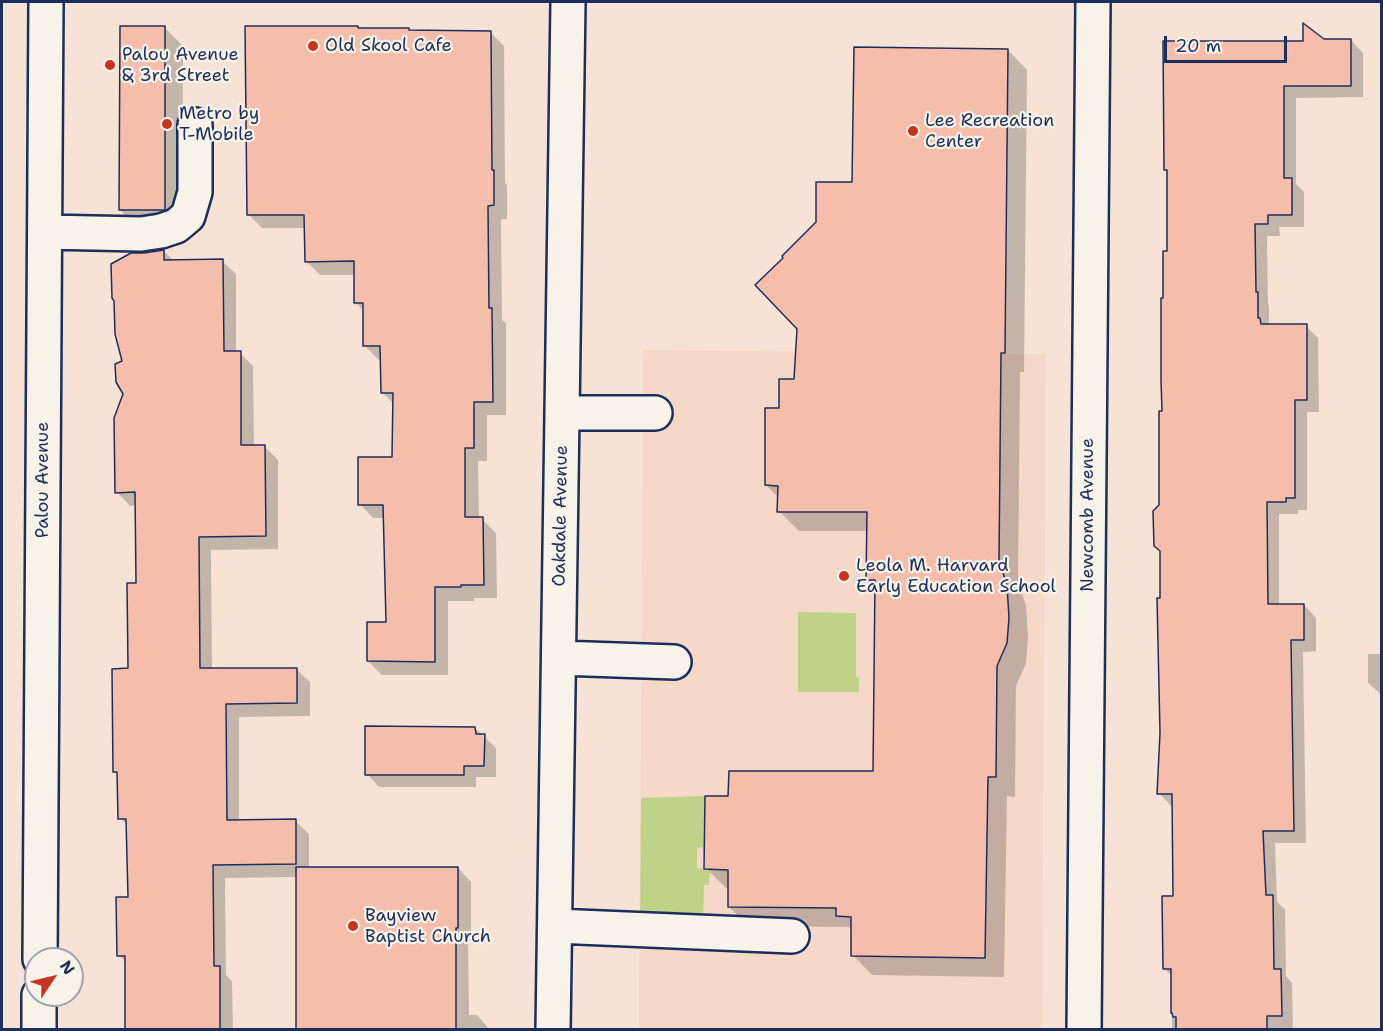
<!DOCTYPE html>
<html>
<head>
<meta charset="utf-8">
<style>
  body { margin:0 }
  #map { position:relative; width:1383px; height:1031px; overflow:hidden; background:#f6e3d5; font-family:"Shantell Sans",sans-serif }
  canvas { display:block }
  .frame { position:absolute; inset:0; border:3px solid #1b2f5e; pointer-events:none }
  .north { position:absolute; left:24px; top:947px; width:60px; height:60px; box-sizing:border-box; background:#f7f3e8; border:2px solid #9fa5b1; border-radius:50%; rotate:55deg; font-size:16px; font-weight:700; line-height:24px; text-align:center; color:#1b2f5e }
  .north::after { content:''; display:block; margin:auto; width:21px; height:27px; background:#c8321e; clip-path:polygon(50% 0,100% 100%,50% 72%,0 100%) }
  .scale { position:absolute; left:1164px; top:36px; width:123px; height:27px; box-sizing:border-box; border:3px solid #1b2f5e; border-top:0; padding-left:8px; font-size:18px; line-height:21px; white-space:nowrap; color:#1b2f5e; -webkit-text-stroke:4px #f7f3e8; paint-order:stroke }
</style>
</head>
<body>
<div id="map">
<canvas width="1383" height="1031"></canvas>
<div class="frame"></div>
<div class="north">N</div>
<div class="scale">20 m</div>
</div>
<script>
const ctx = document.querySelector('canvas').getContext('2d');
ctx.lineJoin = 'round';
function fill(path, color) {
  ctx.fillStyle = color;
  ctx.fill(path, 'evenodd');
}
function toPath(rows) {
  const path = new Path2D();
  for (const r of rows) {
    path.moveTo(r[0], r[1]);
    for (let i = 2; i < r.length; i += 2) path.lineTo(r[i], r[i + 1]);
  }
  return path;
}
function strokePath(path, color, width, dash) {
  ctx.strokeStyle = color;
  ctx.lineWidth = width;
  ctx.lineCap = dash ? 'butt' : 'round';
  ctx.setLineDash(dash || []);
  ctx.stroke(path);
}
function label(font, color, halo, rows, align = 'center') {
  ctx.font = font + ' "Shantell Sans",sans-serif';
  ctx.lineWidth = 4.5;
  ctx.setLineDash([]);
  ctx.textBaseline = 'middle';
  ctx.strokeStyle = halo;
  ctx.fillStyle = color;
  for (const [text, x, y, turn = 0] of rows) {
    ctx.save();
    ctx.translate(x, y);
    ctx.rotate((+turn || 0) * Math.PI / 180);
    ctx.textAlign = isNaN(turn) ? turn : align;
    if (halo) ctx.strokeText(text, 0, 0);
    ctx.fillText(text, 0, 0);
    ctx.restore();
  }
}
fill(toPath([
  [643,350,1046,354,1042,1029,639,1030]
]), '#f6d8c8');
fill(toPath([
  [798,612,856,613,856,677,859,677,859,692,798,692],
  [705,796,705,847,697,848,697,868,710,869,709,885,704,885,703,926,640,926,641,798]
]), '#bed288');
fill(toPath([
  [358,27,360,30,411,32,490,32,504,46,505,183,507,185,507,219,501,219,502,320,506,323,506,415,487,415,487,461,478,461,479,519,482,519,496,533,497,598,474,598,474,601,448,601,448,675,382,675,368,661,388,623,385,518,373,518,360,504,393,459,394,404,382,392,382,360,379,360,365,346,365,312,355,302,355,275,320,275,306,261,306,228,262,228,248,214],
  [165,28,183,46,182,228,138,228,120,210],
  [1351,40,1363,53,1363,97,1296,98,1296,184,1304,192,1304,227,1279,227,1280,236,1267,236,1268,304,1269,306,1269,326,1306,326,1318,338,1319,412,1307,412,1307,510,1298,510,1298,514,1279,514,1279,606,1304,605,1316,618,1316,651,1303,652,1306,843,1275,843,1277,902,1285,909,1286,976,1292,983,1293,1028,1279,1028,1279,1030,1172,1030,1172,976,1165,969,1174,897,1174,806,1171,806,1159,793,1161,733,1160,505,1164,412,1165,299,1169,252,1169,173,1165,169,1324,41],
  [1008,50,1027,70,1024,372,1020,372,1018,582,1026,606,1028,638,1026,663,1016,686,1015,797,1007,796,1004,977,872,975,853,955,853,931,849,927,749,926,729,907,729,888,726,888,706,868,730,797,874,773,876,588,867,579,868,531,799,531,779,511,779,498,766,485,780,410,796,380,799,329,785,258,854,184],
  [164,251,174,261,222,261,236,274,236,353,240,353,253,366,254,447,265,447,278,460,278,549,211,550,212,669,296,669,310,682,310,716,239,717,239,822,295,821,309,834,309,868,458,868,471,882,471,941,468,941,469,1015,477,1015,490,1030,298,1030,298,877,225,878,226,975,232,981,233,1030,127,1030,126,963,119,955,129,898,128,826,120,818,119,776,114,771,129,670,138,585,137,505,130,506,117,492,125,394,123,362,144,254],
  [1368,654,1382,654,1382,695,1368,683],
  [475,728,496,748,496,777,476,777,476,787,379,787,367,774]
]), '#0003');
const building = toPath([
  [1303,23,1324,39,1351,39,1351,86,1284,86,1284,178,1292,178,1292,215,1268,215,1268,224,1255,224,1256,292,1258,292,1258,318,1260,318,1261,324,1307,324,1307,400,1295,400,1295,498,1286,498,1286,502,1267,502,1268,604,1304,604,1304,640,1291,640,1294,831,1263,831,1266,895,1273,895,1274,969,1281,969,1282,1016,1267,1016,1267,1029,1176,1029,1176,1017,1173,1017,1172,1013,1171,1013,1171,969,1163,969,1162,896,1173,896,1172,794,1157,794,1160,733,1157,598,1160,598,1160,551,1154,546,1153,511,1159,505,1159,411,1162,411,1161,381,1161,298,1163,298,1163,251,1167,251,1167,170,1164,170,1163,41,1303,41,1303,23],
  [120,26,165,26,165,210,119,210,120,26],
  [245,26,358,26,358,28,409,28,409,30,491,31,492,170,494,170,494,205,488,206,489,308,492,308,493,402,474,402,474,448,465,448,465,517,483,517,484,585,461,585,461,587,435,587,435,662,367,661,367,622,386,622,383,505,358,505,358,457,392,457,393,393,381,393,380,346,363,346,363,303,354,303,354,261,305,262,304,215,247,215,245,26],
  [854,47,1008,49,1005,353,1001,353,999,561,1007,585,1009,618,1007,643,997,666,996,777,988,777,985,958,851,956,851,917,836,916,836,908,728,907,728,870,704,869,705,796,728,796,729,771,873,771,875,580,866,580,867,512,777,512,778,486,765,485,765,408,779,408,779,379,794,379,797,329,755,285,783,258,782,256,816,222,816,182,852,182,854,47],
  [164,250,164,260,223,259,224,351,241,351,241,445,265,445,266,536,199,537,200,668,297,668,297,703,226,704,227,820,296,819,296,864,213,865,214,966,220,966,220,1029,125,1029,125,956,117,956,116,897,128,897,126,819,118,819,117,772,113,772,112,669,128,668,127,583,136,583,135,492,115,493,114,418,123,394,116,382,115,364,122,361,115,334,114,301,112,298,111,264,131,253,144,253,164,250],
  [365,726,475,727,476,734,485,734,484,766,464,766,464,775,365,775,365,726],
  [296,867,458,867,458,928,456,928,456,1029,296,1029,296,867]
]);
fill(building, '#f5bdaa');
strokePath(building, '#1b2f5e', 1.5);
const minor = toPath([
  [45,232,141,234,161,231,176,226,188,216,195,192,195,125],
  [562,413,655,413],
  [559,658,674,662],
  [555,926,792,936],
  [40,959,46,2],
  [39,1030,39,995],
  [553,1030,568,2],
  [1084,1030,1093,2]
]);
strokePath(minor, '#1b2f5e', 38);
strokePath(minor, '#f7f3e8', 33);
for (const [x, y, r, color] of [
  [313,46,6,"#c8321e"],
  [110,65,6,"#c8321e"],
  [167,124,6,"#c8321e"],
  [913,131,6,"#c8321e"],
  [844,576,6,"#c8321e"],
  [353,926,6,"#c8321e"]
]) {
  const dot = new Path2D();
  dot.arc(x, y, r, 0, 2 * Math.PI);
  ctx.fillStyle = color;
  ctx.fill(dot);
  strokePath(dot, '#f7f3e8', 2);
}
label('18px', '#1b2f5e', '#f7f3e8', [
  ["Old Skool Cafe",325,46],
  ["Palou Avenue",122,55],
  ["& 3rd Street",122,76],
  ["Metro by",179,114],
  ["T-Mobile",179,135],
  ["Lee Recreation",925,121],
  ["Center",925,142],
  ["Leola M. Harvard",856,566],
  ["Early Education School",856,587],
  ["Bayview",365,916],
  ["Baptist Church",365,937]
], 'left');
label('18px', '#1b2f5e', '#f7f3e8', [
  ["Palou Avenue",43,480,-90],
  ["Newcomb Avenue",1088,515,-90],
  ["Oakdale Avenue",561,516,-89]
]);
</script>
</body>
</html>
